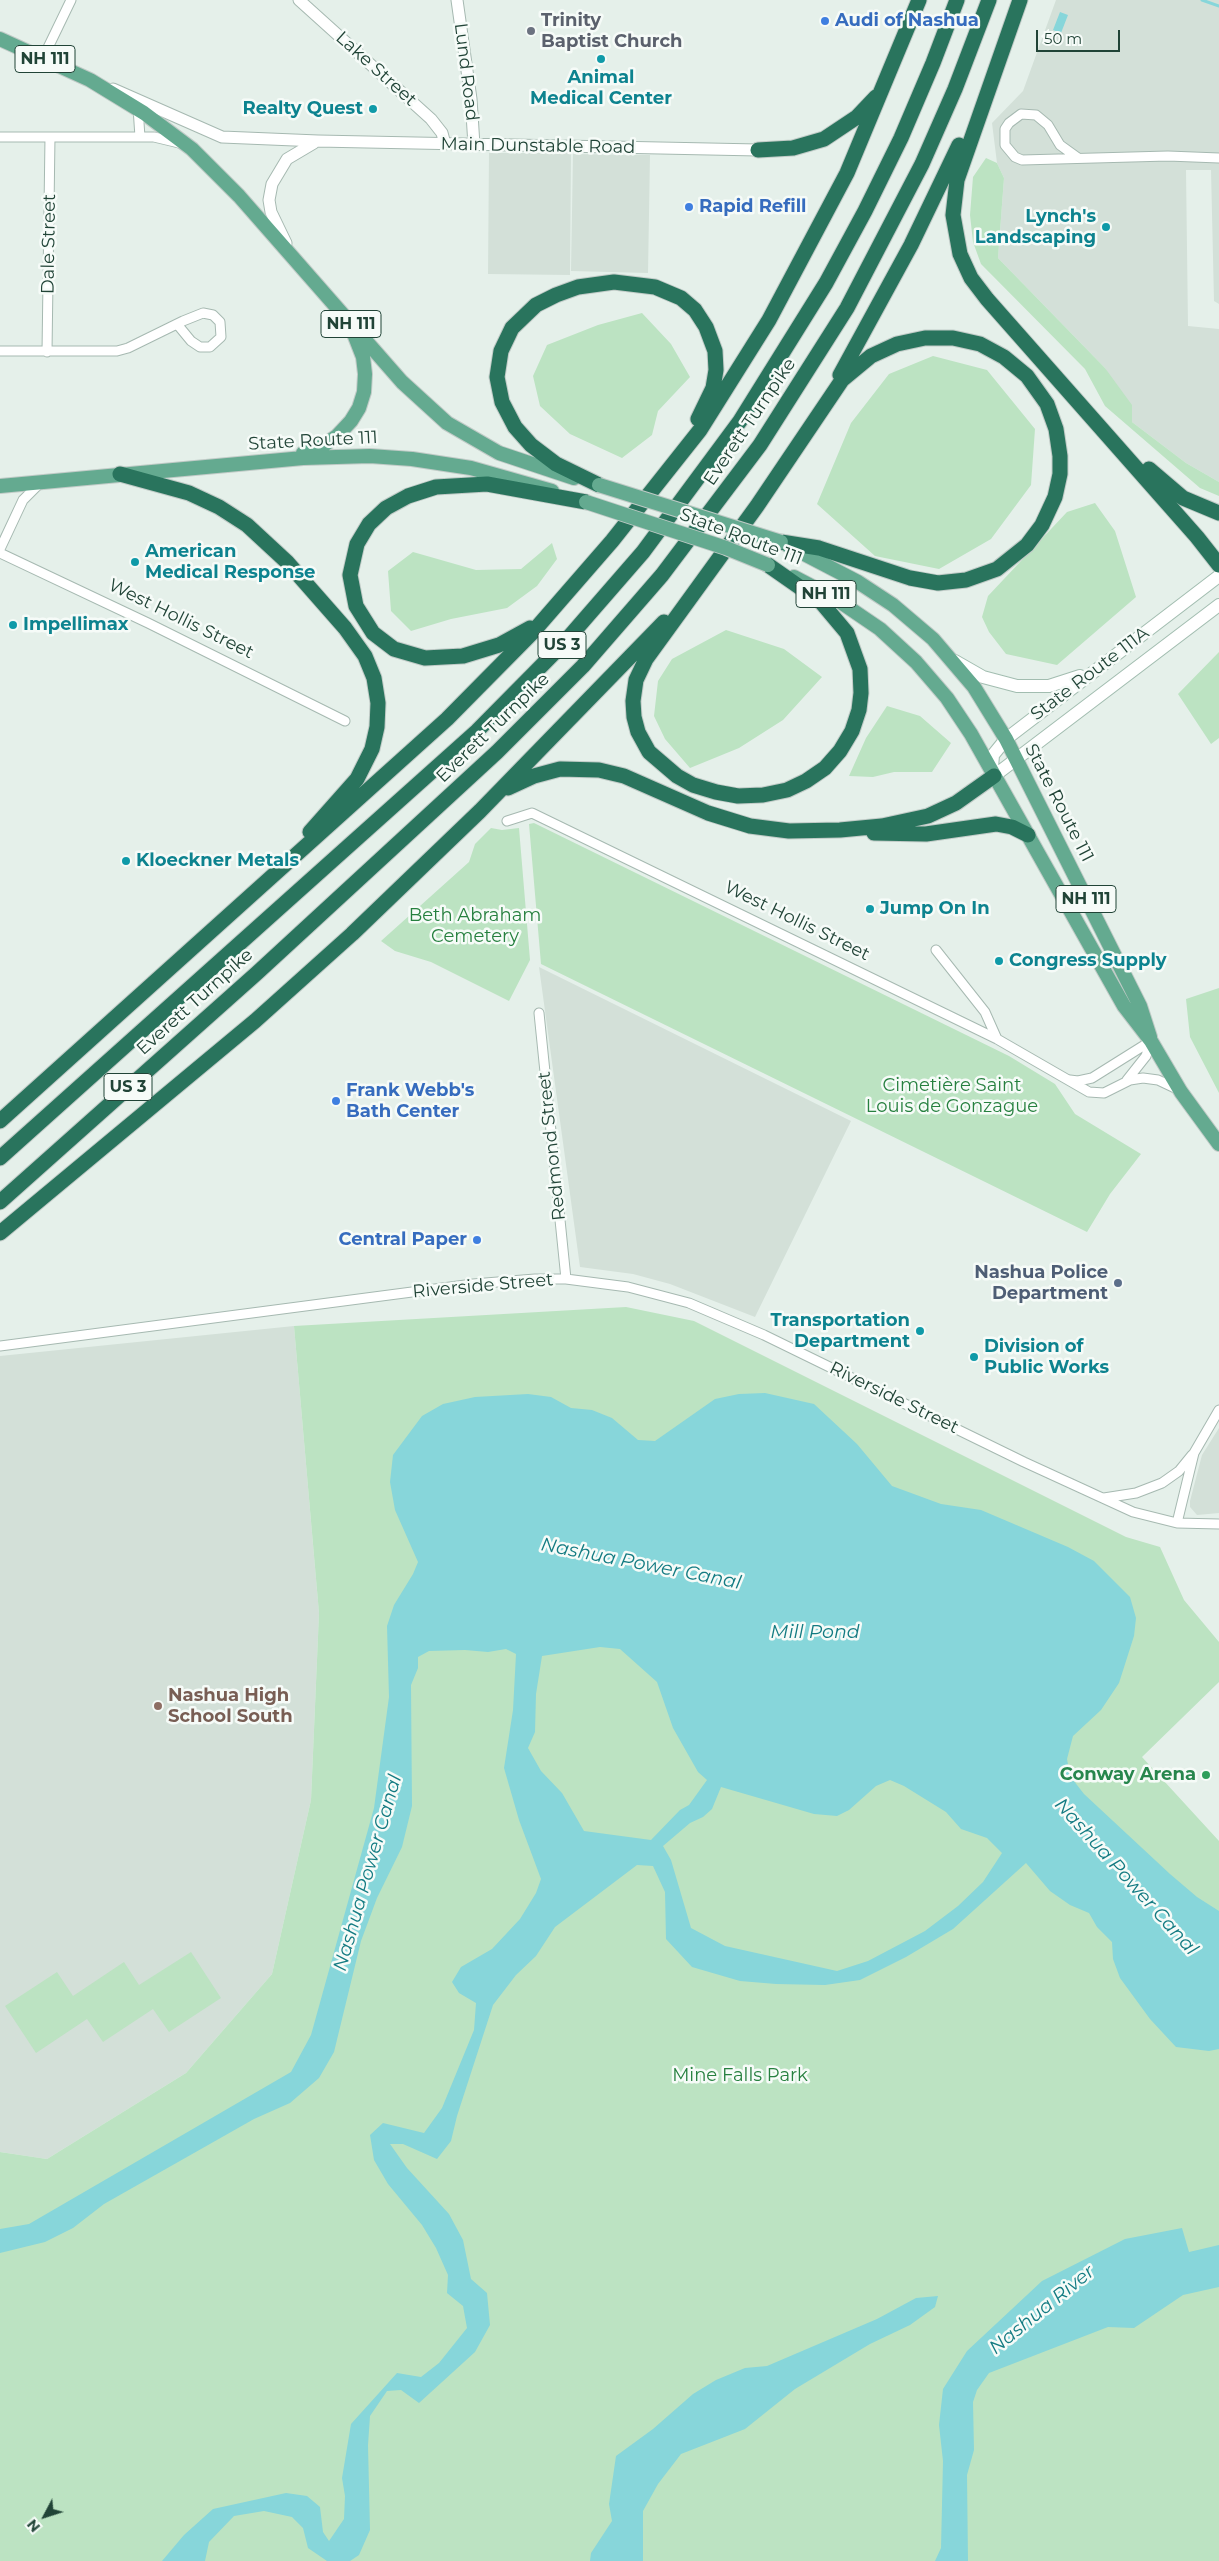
<!DOCTYPE html>
<html>
<head>
<meta charset="utf-8">
<style>
  body { margin:0 }
  #map { position:relative; width:1219px; height:2561px; overflow:hidden; background:#e5f0ea; font-family:Montserrat,sans-serif }
  canvas { display:block }
  .north { position:absolute; left:20px; top:2491px; width:50px; height:50px; -webkit-text-stroke:4px #f6fbf8; paint-order:stroke; rotate:230deg; font-size:14px; font-weight:700; line-height:20px; text-align:center; color:#214437 }
  .north::after { content:''; display:block; margin:auto; width:18px; height:22px; background:#214437; clip-path:polygon(50% 0,100% 100%,50% 72%,0 100%) }
  .scale { position:absolute; left:1036px; top:30px; width:84px; height:22px; box-sizing:border-box; border:2px solid #214437; border-top:0; padding-left:6px; font-size:15px; line-height:18px; white-space:nowrap; color:#214437; -webkit-text-stroke:4px #f6fbf8; paint-order:stroke }
</style>
</head>
<body>
<div id="map">
<canvas width="1219" height="2561"></canvas>
<div class="north">N</div>
<div class="scale">50 m</div>
</div>
<script>
const ctx = document.querySelector('canvas').getContext('2d');
ctx.lineJoin = 'round';
function fill(path, color) {
  ctx.fillStyle = color;
  ctx.fill(path, 'evenodd');
}
function toPath(rows) {
  const path = new Path2D();
  for (const r of rows) {
    path.moveTo(r[0], r[1]);
    for (let i = 2; i < r.length; i += 2) path.lineTo(r[i], r[i + 1]);
  }
  return path;
}
function strokePath(path, color, width, dash) {
  ctx.strokeStyle = color;
  ctx.lineWidth = width;
  ctx.lineCap = dash ? 'butt' : 'round';
  ctx.setLineDash(dash || []);
  ctx.stroke(path);
}
function label(font, color, halo, rows, align = 'center') {
  ctx.font = font + ' Montserrat,sans-serif';
  ctx.lineWidth = 5;
  ctx.setLineDash([]);
  ctx.textBaseline = 'middle';
  ctx.strokeStyle = halo;
  ctx.fillStyle = color;
  for (const [text, x, y, turn = 0] of rows) {
    ctx.save();
    ctx.translate(x, y);
    ctx.rotate((+turn || 0) * Math.PI / 180);
    ctx.textAlign = isNaN(turn) ? turn : align;
    if (halo) ctx.strokeText(text, 0, 0);
    ctx.fillText(text, 0, 0);
    ctx.restore();
  }
}
fill(toPath([
  [1056,0,1219,0,1219,304,1214,301,1211,170,1186,170,1188,326,1219,329,1219,482,1186,463,1132,422,1105,368,998,258,1004,178,997,163,992,123,1023,91],
  [489,153,571,153,570,275,488,274],
  [573,154,650,155,648,273,571,271],
  [539,967,851,1121,755,1317,670,1284,633,1274,580,1267],
  [294,1326,319,1613,311,1800,272,1974,186,2073,47,2159,0,2152,0,1356],
  [1219,1428,1219,1513,1197,1515,1190,1507,1190,1501,1202,1455]
]), '#d3e0d8');
fill(toPath([
  [986,158,997,163,1004,178,998,258,1105,368,1132,405,1132,422,1186,463,1219,482,1219,496,1200,488,1105,406,1085,369,981,264,973,242,970,215,973,177],
  [642,313,671,344,690,377,658,411,652,435,622,458,570,434,540,406,533,376,547,345,598,325],
  [933,356,987,370,1035,429,1031,485,991,539,939,569,875,556,817,504,851,423,889,374],
  [1095,503,1115,531,1136,597,1057,665,1006,654,989,632,982,617,988,596,1067,512],
  [552,543,557,559,537,586,507,608,451,619,411,631,391,611,388,571,413,552,476,570,521,569],
  [726,630,784,649,822,677,783,720,739,748,690,768,665,739,654,716,658,681,672,659],
  [1219,652,1219,738,1211,744,1178,694],
  [887,706,920,716,951,743,932,772,894,772,873,777,849,776,866,738],
  [534,823,1009,1056,1055,1084,1075,1114,1141,1154,1110,1194,1087,1232,541,964,529,824],
  [491,828,502,830,519,828,530,960,509,1001,431,962,395,951,381,941,469,862,475,844],
  [1219,988,1219,1093,1190,1037,1186,999],
  [626,1307,694,1321,1126,1537,1160,1547,1184,1600,1219,1642,1219,1682,1142,1757,1219,1841,1219,2561,0,2561,0,2152,47,2159,186,2073,272,1974,311,1800,319,1613,294,1326],
  [191,1952,221,1998,169,2032,153,2009,103,2042,87,2019,36,2053,5,2006,57,1972,73,1996,124,1962,139,1985]
]), '#bce3c2');
fill(toPath([
  [1060,12,1068,15,1061,33,1053,30],
  [765,1393,814,1404,857,1444,892,1486,941,1504,981,1510,1068,1547,1094,1561,1130,1597,1136,1618,1134,1636,1119,1683,1101,1710,1073,1736,1067,1759,1070,1776,1084,1794,1170,1874,1197,1897,1219,1911,1219,2049,1209,2051,1176,2047,1150,2019,1120,1978,1113,1959,1112,1942,1097,1927,1089,1913,1070,1905,1050,1891,1026,1863,953,1929,906,1957,860,1980,825,1985,776,1984,740,1981,692,1967,666,1939,665,1892,653,1866,637,1865,555,1927,536,1956,516,1975,493,2005,457,2116,451,2141,437,2159,403,2144,390,2144,407,2168,449,2214,463,2240,471,2279,487,2293,490,2325,475,2352,419,2403,401,2390,387,2391,370,2416,368,2445,370,2530,359,2555,350,2561,327,2561,308,2548,303,2528,292,2517,264,2511,234,2516,209,2542,205,2561,162,2561,184,2535,213,2509,286,2493,307,2496,320,2507,323,2532,329,2541,344,2519,345,2496,342,2478,351,2424,397,2373,421,2377,439,2363,467,2328,463,2306,447,2293,448,2275,436,2248,422,2225,388,2184,374,2160,370,2135,383,2123,424,2133,442,2108,474,2030,476,2003,459,1993,452,1982,461,1967,492,1949,520,1919,536,1893,541,1879,519,1820,504,1768,513,1710,516,1654,506,1649,488,1652,465,1650,429,1651,418,1657,418,1668,411,1685,412,1806,402,1847,377,1898,361,1941,334,2052,319,2078,290,2103,254,2119,104,2204,73,2228,45,2242,0,2253,0,2229,29,2224,291,2072,311,2035,374,1808,389,1697,387,1626,394,1605,413,1574,418,1562,395,1510,390,1482,393,1455,422,1416,443,1404,475,1397,528,1394,551,1397,571,1408,592,1410,612,1418,638,1440,655,1441,715,1399,739,1394],
  [600,1647,620,1649,657,1682,673,1728,698,1772,707,1780,689,1805,680,1810,651,1840,584,1831,562,1793,541,1771,528,1748,535,1732,536,1694,542,1656],
  [890,1780,904,1786,946,1812,961,1829,987,1838,1002,1853,983,1882,958,1906,925,1931,868,1961,837,1971,725,1946,691,1928,671,1860,663,1846,690,1823,703,1817,712,1809,721,1787,814,1814,837,1816,849,1810,876,1786],
  [1182,2228,1189,2252,1219,2245,1219,2287,1183,2295,1134,2328,1108,2327,989,2373,977,2390,973,2402,974,2450,967,2475,968,2561,935,2561,941,2548,943,2461,939,2425,943,2389,967,2351,1042,2281,1125,2239],
  [938,2296,935,2307,910,2325,870,2344,795,2389,745,2429,681,2454,658,2484,643,2511,643,2561,590,2561,591,2553,612,2521,609,2504,616,2456,653,2429,693,2394,716,2380,745,2368,767,2366,877,2319,916,2298]
]), '#87d6da');
strokePath(toPath([
  [1202,0,1219,6]
]), '#87d6da', 3);
const minor = toPath([
  [43,58,71,0],
  [138,108,140,137],
  [0,137,154,137,179,143],
  [1078,158,1060,145,1048,125,1036,115,1021,114,1009,123,1005,129,1005,145,1015,157,1022,160,1168,156,1219,158],
  [0,351,117,351,128,348,183,321,203,313,213,315,220,322,221,337,210,347,200,347,191,341,177,324],
  [47,352,50,137],
  [0,549,23,500,39,484],
  [0,553,148,623,345,721],
  [507,821,532,813,997,1039,1089,1092,1104,1093,1130,1080,1143,1078,1158,1080,1177,1089],
  [936,950,985,1012,997,1039],
  [539,1013,566,1279],
  [1070,1080,1078,1081,1092,1078,1151,1041],
  [1127,1080,1146,1056,1151,1041],
  [0,1346,473,1284,535,1279,566,1279,628,1287,689,1303,764,1335,1024,1462,1133,1512,1177,1523,1219,1524],
  [1104,1498,1136,1493,1162,1483,1179,1471,1192,1455],
  [1177,1523,1194,1453,1219,1410]
]);
const tertiary = toPath([
  [299,0,431,119,442,133,445,144],
  [457,0,471,99,474,145],
  [113,89,222,137,318,141,758,150],
  [286,243,271,212,269,200,272,184,287,159,314,143]
]);
const secondary = toPath([
  [1219,576,1006,739,993,755,992,768,994,776,1219,605],
  [955,661,983,677,1017,686,1049,686,1080,676]
]);
const primary = toPath([
  [0,39,90,80,144,113,192,149,239,196,402,382,447,423,499,453,574,478],
  [303,453,324,445,337,436,351,421,359,408,364,392,365,374,363,357,354,334],
  [0,486,303,458,370,456,412,459,471,468,552,491],
  [787,545,858,582,893,605,933,639,974,687,1006,739,1140,1006,1150,1037],
  [794,577,836,599,880,629,916,662,947,698,971,734,1124,1006,1151,1041,1181,1092,1219,1144]
]);
const motorway = toPath([
  [1020,0,957,180,953,215,960,254,971,278,987,299,1197,537,1219,565],
  [758,150,793,148,824,139,857,117,876,97],
  [840,375,911,245,959,145],
  [1149,469,1183,498,1219,513],
  [120,474,189,493,219,507,247,525,287,562,345,628,365,656,374,678,378,703,377,727,372,749,357,779,310,832],
  [599,485,556,464,531,445,515,427,502,402,497,377,501,351,512,328,536,305,556,295,578,287,614,282,655,287,681,298,695,310,706,327,715,351,716,370,713,388,698,419],
  [768,565,821,602,847,633,860,669,861,693,859,710,852,731,840,751,825,768,806,781,787,790,763,795,738,796,716,792,693,785,677,776,649,752,638,732,634,717,633,701,636,680,646,659,757,506,842,380,871,356,897,344,925,338,953,338,980,344,1004,357,1027,376,1047,404,1056,429,1060,456,1060,474,1055,497,1042,525,1027,545,997,569,966,580,938,583,910,578,819,548,781,542],
  [530,628,499,645,463,656,425,658,394,649,373,633,356,606,350,575,357,544,369,524,386,508,408,496,436,487,487,484,586,502],
  [508,788,534,776,560,769,599,770,624,776,708,813,750,826,789,831,840,830,882,826,928,816,956,803,994,776],
  [874,833,926,834,996,824,1012,827,1028,835],
  [0,1121,447,719,532,633,612,541,700,430,769,320,847,173,919,0],
  [0,1158,477,731,563,644,643,552,740,421,826,283,865,211,901,138,933,63,957,0],
  [0,1202,257,973,497,752,583,666,662,575,760,445,847,308,922,164,955,89,989,0],
  [0,1233,255,1021,352,934,480,811,664,622]
]);
strokePath(minor, '#a6b9b1', 11);
strokePath(tertiary, '#a6b9b1', 13);
strokePath(secondary, '#a2bdb0', 14);
strokePath(primary, '#c1cbc7', 16);
strokePath(motorway, '#c1cbc7', 17);
strokePath(minor, '#fff', 9);
strokePath(tertiary, '#fff', 11);
strokePath(secondary, '#fff', 12);
strokePath(primary, '#64aa90', 14);
strokePath(motorway, '#29745d', 15);
const primaryBridge = toPath([
  [599,485,781,542],
  [586,502,726,548,768,565]
]);
strokePath(primaryBridge, '#c1cbc7', 16, []);
strokePath(primaryBridge, '#64aa90', 14);
for (const [x, y, r, color] of [
  [825,21,5,"#3f7fe0"],
  [531,31,5,"#6b7280"],
  [601,59,5,"#0f9aa8"],
  [373,109,5,"#0f9aa8"],
  [689,207,5,"#3f7fe0"],
  [1106,227,5,"#0f9aa8"],
  [135,562,5,"#0f9aa8"],
  [13,625,5,"#0f9aa8"],
  [126,861,5,"#0f9aa8"],
  [870,909,5,"#0f9aa8"],
  [999,961,5,"#0f9aa8"],
  [336,1101,5,"#3f7fe0"],
  [477,1240,5,"#3f7fe0"],
  [1118,1283,5,"#5c6f8a"],
  [920,1331,5,"#0f9aa8"],
  [974,1357,5,"#0f9aa8"],
  [158,1706,5,"#8d6e63"],
  [1206,1775,5,"#2e9e5b"]
]) {
  const dot = new Path2D();
  dot.arc(x, y, r, 0, 2 * Math.PI);
  ctx.fillStyle = color;
  ctx.fill(dot);
  strokePath(dot, '#f6fbf8', 2);
}
for (const [x, y, w] of [
  [45,59,60],
  [351,324,60],
  [826,594,60],
  [562,645,48],
  [1086,899,60],
  [128,1087,48]
]) {
  const box = new Path2D();
  box.roundRect(x - w / 2, y - 13.5, w, 27, 4);
  ctx.fillStyle = '#f6fbf8';
  ctx.fill(box);
  strokePath(box, '#214437', 1);
}
label('bold 16px', '#214437', null, [
  ["NH 111",45,59],
  ["NH 111",351,324],
  ["NH 111",826,594],
  ["US 3",562,645],
  ["NH 111",1086,899],
  ["US 3",128,1087]
]);
label('bold 18px', '#5b616d', '#f6fbf8', [
  ["Trinity",541,21],
  ["Baptist Church",541,42]
], 'left');
label('bold 18px', '#366cbe', '#f6fbf8', [
  ["Audi of Nashua",835,21],
  ["Rapid Refill",699,207],
  ["Frank Webb's",346,1091],
  ["Bath Center",346,1112],
  ["Central Paper",467,1240,"right"]
], 'left');
label('18px', '#214437', '#f6fbf8', [
  ["Lake Street",376,69,42],
  ["Lund Road",466,72,83],
  ["Main Dunstable Road",538,146,1],
  ["Dale Street",49,244,-89],
  ["Everett Turnpike",750,422,-56],
  ["State Route 111",313,441,-3],
  ["State Route 111",741,537,21],
  ["West Hollis Street",181,619,26],
  ["State Route 111A",1090,674,-37],
  ["Everett Turnpike",493,728,-44],
  ["State Route 111",1059,803,63],
  ["West Hollis Street",797,921,26],
  ["Everett Turnpike",195,1002,-42],
  ["Redmond Street",552,1146,-96],
  ["Riverside Street",483,1286,-5],
  ["Riverside Street",894,1398,26]
]);
label('bold 18px', '#0d838f', '#f6fbf8', [
  ["Animal",601,78,"center"],
  ["Medical Center",601,99,"center"],
  ["Realty Quest",363,109,"right"],
  ["Lynch's",1096,217,"right"],
  ["Landscaping",1096,238,"right"],
  ["American",145,552],
  ["Medical Response",145,573],
  ["Impellimax",23,625],
  ["Kloeckner Metals",136,861],
  ["Jump On In",880,909],
  ["Congress Supply",1009,961],
  ["Transportation",910,1321,"right"],
  ["Department",910,1342,"right"],
  ["Division of",984,1347],
  ["Public Works",984,1368]
], 'left');
label('18px', '#26803f', '#f6fbf8', [
  ["Beth Abraham",475,916],
  ["Cemetery",475,937],
  ["Cimetière Saint",952,1086],
  ["Louis de Gonzague",952,1107],
  ["Mine Falls Park",740,2076]
]);
label('bold 18px', '#4e5e75', '#f6fbf8', [
  ["Nashua Police",1108,1273],
  ["Department",1108,1294]
], 'right');
label('bold 18px', '#785e54', '#f6fbf8', [
  ["Nashua High",168,1696],
  ["School South",168,1717]
], 'left');
label('bold 18px', '#27864d', '#f6fbf8', [
  ["Conway Arena",1196,1775]
], 'right');
label('italic 19px', '#137b82', '#f6fbf8', [
  ["Nashua Power Canal",641,1564,11],
  ["Mill Pond",815,1632],
  ["Nashua Power Canal",368,1873,-74],
  ["Nashua Power Canal",1126,1877,48],
  ["Nashua River",1042,2310,-39]
]);
</script>
</body>
</html>
